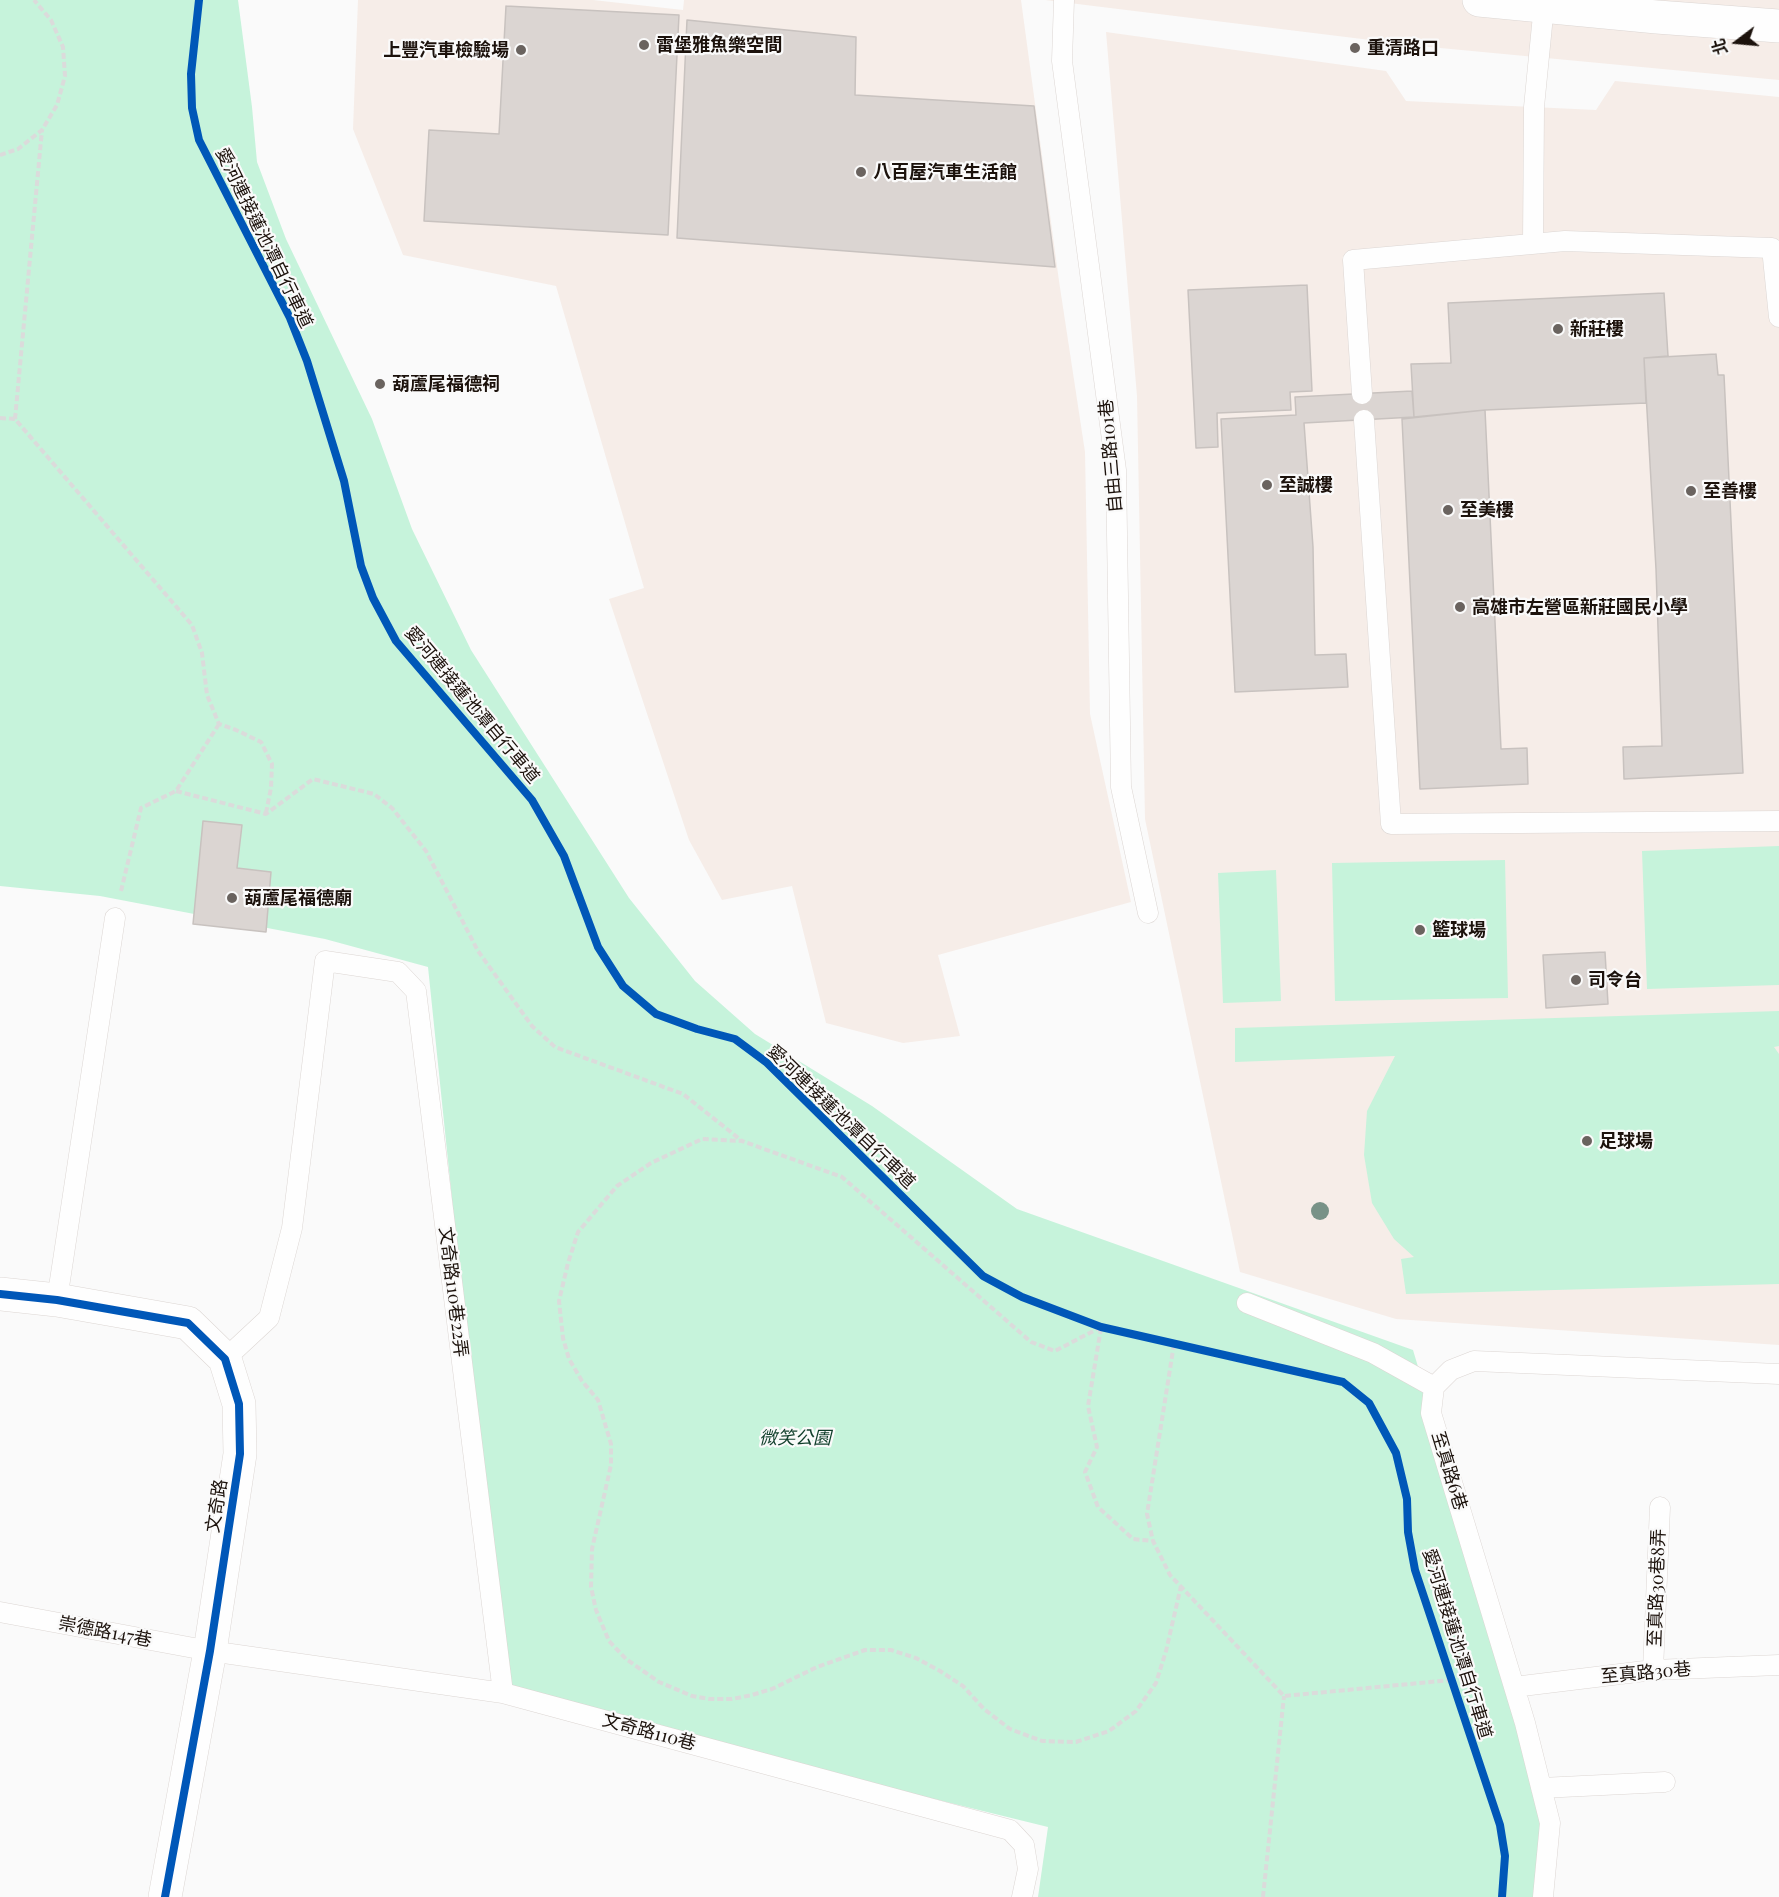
<!DOCTYPE html>
<html>
<head>
<meta charset="utf-8">
<style>
  body { margin:0 }
  #map { position:relative; width:1779px; height:1897px; overflow:hidden; background:#fafafa; font-family:"Playfair Display","Noto Sans TC",serif }
  canvas { display:block }
  .north { position:absolute; left:1707px; top:12px; width:60px; height:60px; -webkit-text-stroke:4px #fafafa; paint-order:stroke; rotate:254deg; font-size:16px; font-weight:700; line-height:24px; text-align:center; color:#1c120c }
  .north::after { content:''; display:block; margin:auto; width:21px; height:27px; background:#1c120c; clip-path:polygon(50% 0,100% 100%,50% 72%,0 100%) }
</style>
</head>
<body>
<div id="map">
<canvas width="1779" height="1897"></canvas>
<div class="north">北</div>
</div>
<script>
const ctx = document.querySelector('canvas').getContext('2d');
ctx.lineJoin = 'round';
function fill(path, color) {
  ctx.fillStyle = color;
  ctx.fill(path, 'evenodd');
}
function toPath(rows) {
  const path = new Path2D();
  for (const r of rows) {
    path.moveTo(r[0], r[1]);
    for (let i = 2; i < r.length; i += 2) path.lineTo(r[i], r[i + 1]);
  }
  return path;
}
function strokePath(path, color, width, dash) {
  ctx.strokeStyle = color;
  ctx.lineWidth = width;
  ctx.lineCap = dash ? 'butt' : 'round';
  ctx.setLineDash(dash || []);
  ctx.stroke(path);
}
function label(font, color, halo, rows, align = 'center') {
  ctx.font = font + ' "Playfair Display","Noto Sans TC",serif';
  ctx.lineWidth = 4.5;
  ctx.setLineDash([]);
  ctx.textBaseline = 'middle';
  ctx.strokeStyle = halo;
  ctx.fillStyle = color;
  for (const [text, x, y, turn = 0] of rows) {
    ctx.save();
    ctx.translate(x, y);
    ctx.rotate((+turn || 0) * Math.PI / 180);
    ctx.textAlign = isNaN(turn) ? turn : align;
    if (halo) ctx.strokeText(text, 0, 0);
    ctx.fillText(text, 0, 0);
    ctx.restore();
  }
}
fill(toPath([
  [358,0,593,0,683,10,684,0,1021,0,1059,281,1085,452,1090,714,1131,902,938,955,960,1036,903,1043,826,1023,792,886,722,900,689,840,609,599,644,588,556,286,403,255,353,129],
  [1045,0,1779,0,1779,80,1419,46],
  [1106,32,1386,71,1406,101,1596,110,1615,81,1779,97,1779,1345,1396,1319,1240,1272,1145,819,1137,396]
]), '#f6ede8');
fill(toPath([
  [0,0,238,0,252,107,257,162,286,239,372,419,412,529,471,650,629,898,695,981,755,1034,872,1106,1017,1209,1413,1350,1514,1687,1550,1823,1543,1897,1038,1897,1048,1827,503,1693,428,967,325,939,100,896,0,886],
  [1779,846,1779,985,1647,989,1642,851],
  [1505,860,1508,998,1335,1001,1332,863],
  [1276,870,1281,1001,1223,1003,1218,873],
  [1779,1011,1779,1046,1774,1047,1779,1054,1779,1284,1406,1294,1401,1259,1414,1257,1394,1239,1372,1203,1364,1155,1367,1111,1395,1056,1235,1062,1235,1028]
]), '#c6f3db');
const building = toPath([
  [506,6,679,15,668,235,424,221,429,130,499,134,506,6],
  [687,20,856,37,855,95,1034,106,1055,267,677,238,687,20],
  [1307,285,1312,391,1290,392,1291,410,1217,413,1218,447,1196,448,1188,290,1307,285],
  [1664,293,1668,356,1644,358,1646,403,1485,410,1414,417,1411,364,1451,363,1448,303,1664,293],
  [1716,354,1718,375,1724,375,1743,773,1624,779,1623,747,1662,746,1656,569,1644,358,1716,354],
  [1412,391,1414,417,1304,423,1313,547,1315,655,1346,654,1348,687,1235,692,1221,419,1296,415,1295,397,1412,391],
  [1485,410,1501,749,1527,748,1528,784,1420,789,1402,419,1485,410],
  [203,821,242,825,237,868,271,872,266,932,193,924,203,821],
  [1605,952,1608,1004,1546,1008,1543,955,1605,952]
]);
fill(building, '#dbd5d2');
strokePath(building, '#c8c2bf', 1.5);
const service = toPath([
  [1064,0,1062,61,1116,470,1121,787,1148,913],
  [1533,244,1534,107,1544,5],
  [1362,394,1353,260,1565,241,1772,248,1779,317],
  [1364,420,1391,824,1779,821],
  [57,1300,115,918],
  [1247,1303,1373,1353,1434,1387],
  [225,1359,269,1318,292,1228,325,961,398,972,416,991,503,1693],
  [0,1612,210,1651,503,1693,1010,1830,1024,1845,1028,1869,1022,1897],
  [1653,1670,1660,1507],
  [1514,1687,1653,1670,1779,1665],
  [1541,1788,1665,1782],
  [1543,1897,1550,1823,1525,1723,1431,1413,1434,1387,1451,1370,1474,1361,1779,1374]
]);
const minor = toPath([
  [0,1294,57,1300,188,1323,225,1359,239,1404,240,1454,210,1651,165,1897]
]);
const tertiary = toPath([
  [1479,0,1657,17,1779,26]
]);
strokePath(service, '#dcd6d3', 21);
strokePath(minor, '#dcd6d3', 34);
strokePath(tertiary, '#dcd6d3', 34);
strokePath(toPath([
  [0,155,18,149,42,130,57,105,65,76,63,47,51,20,34,0],
  [0,418,15,419,192,625,202,653,207,695,219,724,236,730,261,742,272,764,271,788,266,813],
  [15,419,42,130],
  [176,791,266,814,313,779,374,794,392,808,426,851,478,951,532,1026,555,1047,683,1094,742,1141],
  [121,891,141,808,176,791,219,724],
  [1101,1327,1055,1351,1031,1342,842,1177,742,1141,702,1139,651,1163,617,1186,578,1232,568,1263,559,1301,563,1338,569,1359,582,1381,598,1400,611,1444,611,1465,592,1549,591,1587,596,1610,609,1641,626,1659,659,1682,692,1696,710,1699,732,1699,752,1695,772,1689,817,1667,865,1650,891,1650,916,1658,940,1671,963,1686,984,1709,1010,1729,1042,1741,1076,1742,1109,1731,1136,1711,1156,1683,1166,1651,1181,1586],
  [1101,1328,1088,1406,1097,1447,1085,1472,1098,1507,1133,1539,1153,1541],
  [1174,1344,1147,1514,1153,1541,1170,1575,1284,1696,1451,1680],
  [1263,1897,1284,1696]
]), '#dbdbdb', 4, [6, 3]);
strokePath(service, '#fefefe', 20);
strokePath(minor, '#fefefe', 33);
strokePath(tertiary, '#fefefe', 33);
strokePath(toPath([
  [199,0,191,74,192,108,199,140,290,318,307,361,344,481,361,566,373,598,396,641,532,800,564,856,598,947,623,986,656,1014,697,1029,735,1039,766,1062,983,1276,1022,1297,1101,1327,1343,1382,1369,1403,1396,1453,1407,1499,1408,1532,1415,1570,1500,1825,1505,1856,1502,1897],
  [0,1294,57,1300,188,1323,225,1359,239,1404,240,1454,210,1651,165,1897]
]), '#0057b8', 8);
ctx.fillStyle = '#789287';
for (const [x, y] of [
  [1320,1211]
]) {
  ctx.beginPath();
  ctx.arc(x, y, 9, 0, 2 * Math.PI);
  ctx.fill();
}
for (const [x, y, r, color] of [
  [644,45,6,"#6a635f"],
  [1355,48,6,"#6a635f"],
  [521,50,6,"#6a635f"],
  [861,172,6,"#6a635f"],
  [1558,329,6,"#6a635f"],
  [380,384,6,"#6a635f"],
  [1267,485,6,"#6a635f"],
  [1691,491,6,"#6a635f"],
  [1448,510,6,"#6a635f"],
  [1460,607,6,"#6a635f"],
  [232,898,6,"#6a635f"],
  [1420,930,6,"#6a635f"],
  [1576,980,6,"#6a635f"],
  [1587,1141,6,"#6a635f"]
]) {
  const dot = new Path2D();
  dot.arc(x, y, r, 0, 2 * Math.PI);
  ctx.fillStyle = color;
  ctx.fill(dot);
  strokePath(dot, '#fafafa', 2);
}
label('bold 18px', '#1c120c', '#fafafa', [
  ["雷堡雅魚樂空間",656,45],
  ["重清路口",1367,48],
  ["上豐汽車檢驗場",509,50,"right"],
  ["八百屋汽車生活館",873,172],
  ["新莊樓",1570,329],
  ["葫蘆尾福德祠",392,384],
  ["至誠樓",1279,485],
  ["至善樓",1703,491],
  ["至美樓",1460,510],
  ["高雄市左營區新莊國民小學",1472,607],
  ["葫蘆尾福德廟",244,898],
  ["籃球場",1432,930],
  ["司令台",1588,980],
  ["足球場",1599,1141]
], 'left');
label('18px', '#1c120c', '#fafafa', [
  ["愛河連接蓮池潭自行車道",264,238,64],
  ["自由三路101巷",1111,456,-95],
  ["愛河連接蓮池潭自行車道",472,705,50],
  ["愛河連接蓮池潭自行車道",841,1117,44],
  ["文奇路110巷22弄",453,1292,83],
  ["至真路6巷",1449,1471,73],
  ["文奇路",217,1506,-81],
  ["至真路30巷8弄",1657,1588,-88],
  ["崇德路147巷",105,1632,11],
  ["愛河連接蓮池潭自行車道",1457,1644,73],
  ["至真路30巷",1646,1673,-5],
  ["文奇路110巷",649,1732,15]
]);
label('italic 18px', '#0e3d29', '#fafafa', [
  ["微笑公園",795,1438]
]);
</script>
</body>
</html>
